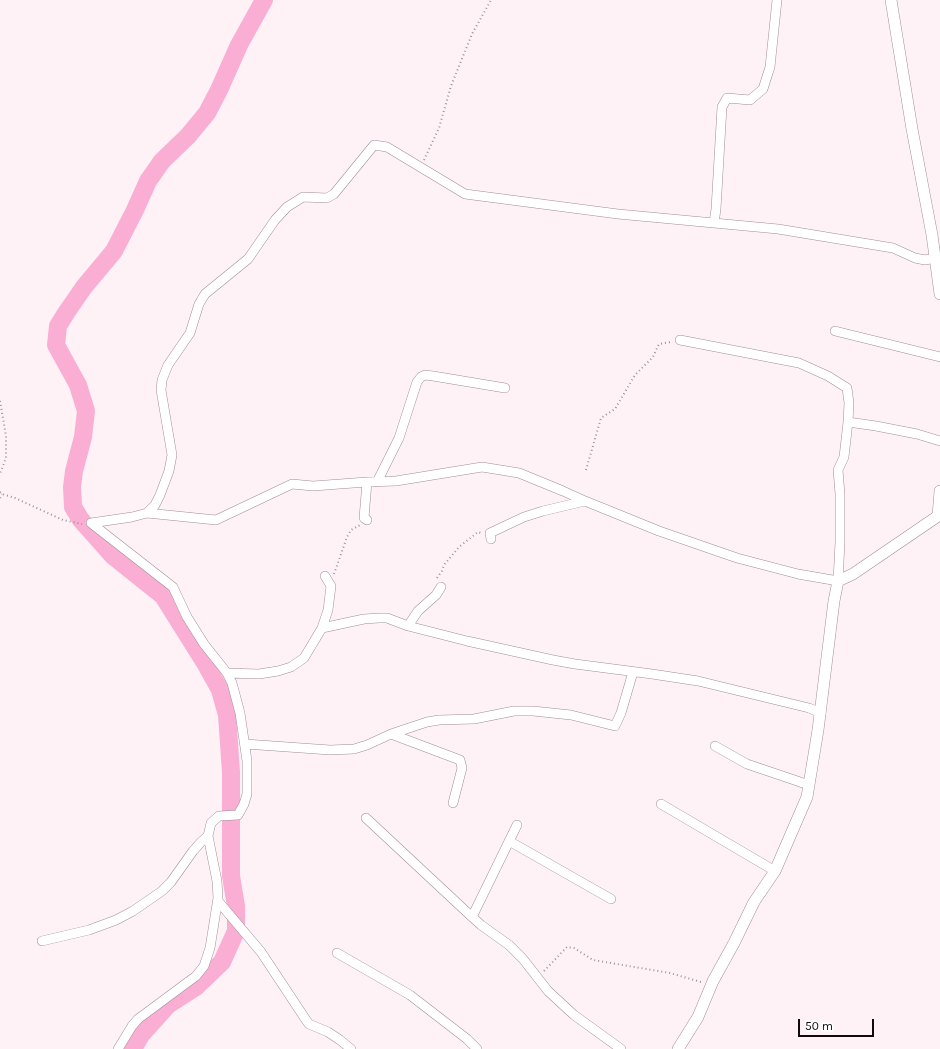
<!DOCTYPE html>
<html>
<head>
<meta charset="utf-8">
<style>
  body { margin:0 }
  #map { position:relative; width:940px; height:1049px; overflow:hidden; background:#fef2f7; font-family:Karla,sans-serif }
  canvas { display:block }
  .scale { position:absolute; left:798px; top:1019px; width:76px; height:18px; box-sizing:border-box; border:2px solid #100a0d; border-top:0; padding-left:5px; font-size:12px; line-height:14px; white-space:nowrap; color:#100a0d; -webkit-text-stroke:3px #fff; paint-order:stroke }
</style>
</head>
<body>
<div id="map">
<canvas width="940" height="1049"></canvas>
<div class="scale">50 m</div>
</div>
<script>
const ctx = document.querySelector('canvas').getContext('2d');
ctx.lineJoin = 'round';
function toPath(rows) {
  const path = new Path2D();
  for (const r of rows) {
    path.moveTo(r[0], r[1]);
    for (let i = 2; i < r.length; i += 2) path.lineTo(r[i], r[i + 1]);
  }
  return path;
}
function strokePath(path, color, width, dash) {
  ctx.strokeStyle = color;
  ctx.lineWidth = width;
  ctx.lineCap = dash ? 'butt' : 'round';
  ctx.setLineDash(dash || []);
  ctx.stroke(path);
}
strokePath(toPath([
  [133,1049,141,1035,168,1005,196,987,222,962,236,931,236,906,231,876,231,772,227,715,220,690,205,663,163,596,113,556,81,520,73,507,72,487,74,471,83,437,86,411,78,385,56,345,58,326,66,313,84,287,114,251,135,210,148,181,162,161,188,136,207,113,219,90,239,45,264,0]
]), '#faaed3', 18);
const minor = toPath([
  [714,223,716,209,722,107,727,98,750,100,763,89,770,67,777,0],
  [835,331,940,357],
  [680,340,799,363,828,376,847,388,849,403,848,422,876,426,917,434,940,441],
  [367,482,364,518,367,520],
  [377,482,399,438,417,382,421,377,425,375,433,376,505,388],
  [147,513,216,520,292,484,313,486,367,482,396,481,482,467,519,473,563,491,585,501,659,531,737,558,798,574,838,581,840,542,840,494,838,470,844,457,848,422],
  [91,523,132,517,147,513,155,505,160,495,169,471,172,455,161,390,162,380,168,365,190,333,199,304,205,294,248,259,275,220,287,207,303,197,327,198,334,194,374,145,387,147,465,194,618,214,778,229,893,248,915,258,925,260,935,258],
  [91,523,169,584,173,587,187,617,204,644,227,673,232,683,240,713,247,761,247,794,244,804,238,815,219,816,211,823,208,836,217,881,218,898,210,948,204,966,196,976,138,1019,132,1026,118,1049],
  [491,539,490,533,524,517,543,511,585,501],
  [408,626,418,611,436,595,441,587],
  [322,628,364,619,379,618,387,618,408,626,467,641,553,660,575,664,652,674,698,681,809,708,821,713],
  [227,673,259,674,278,671,291,667,304,658,322,628,328,610,331,586,325,576],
  [391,734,460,760,462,768,453,803],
  [245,744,330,750,354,749,367,745,391,734,427,722,439,720,474,719,514,711,533,711,571,715,615,726,621,713,633,672],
  [715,746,747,764,809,785],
  [661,804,775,871],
  [366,818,471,916,481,925,509,945,523,959,548,991,574,1015,621,1049],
  [509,841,611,899],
  [218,901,261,952,306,1020,309,1024,328,1032,340,1040,351,1049],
  [472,917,517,825],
  [42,941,89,930,116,920,133,911,162,891,171,882,193,851,201,842,208,836],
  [337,953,410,995,467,1039,477,1049]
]);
const tertiary = toPath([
  [891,0,912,129,932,235,940,294],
  [678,1049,698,1017,713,981,734,943,754,902,775,871,807,797,818,730,834,601,838,581,853,574,938,516,940,491]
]);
strokePath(minor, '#a08e96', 10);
strokePath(tertiary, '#a08e96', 12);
strokePath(toPath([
  [424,160,439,128,451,86,472,34,491,0],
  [0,401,6,436,6,458,0,474],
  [586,470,601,418,615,409,635,375,653,357,659,344,671,342],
  [0,492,2,494,15,498,63,520,82,524],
  [0,498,2,494],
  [334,574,347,537,351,530,360,525],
  [437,578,442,571,444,565,459,547,478,532,481,533],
  [544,971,567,947,574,948,593,960,670,973,701,982]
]), '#9c9397', 2, [1, 3]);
strokePath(minor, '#fff', 9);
strokePath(tertiary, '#fff', 11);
</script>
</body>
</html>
